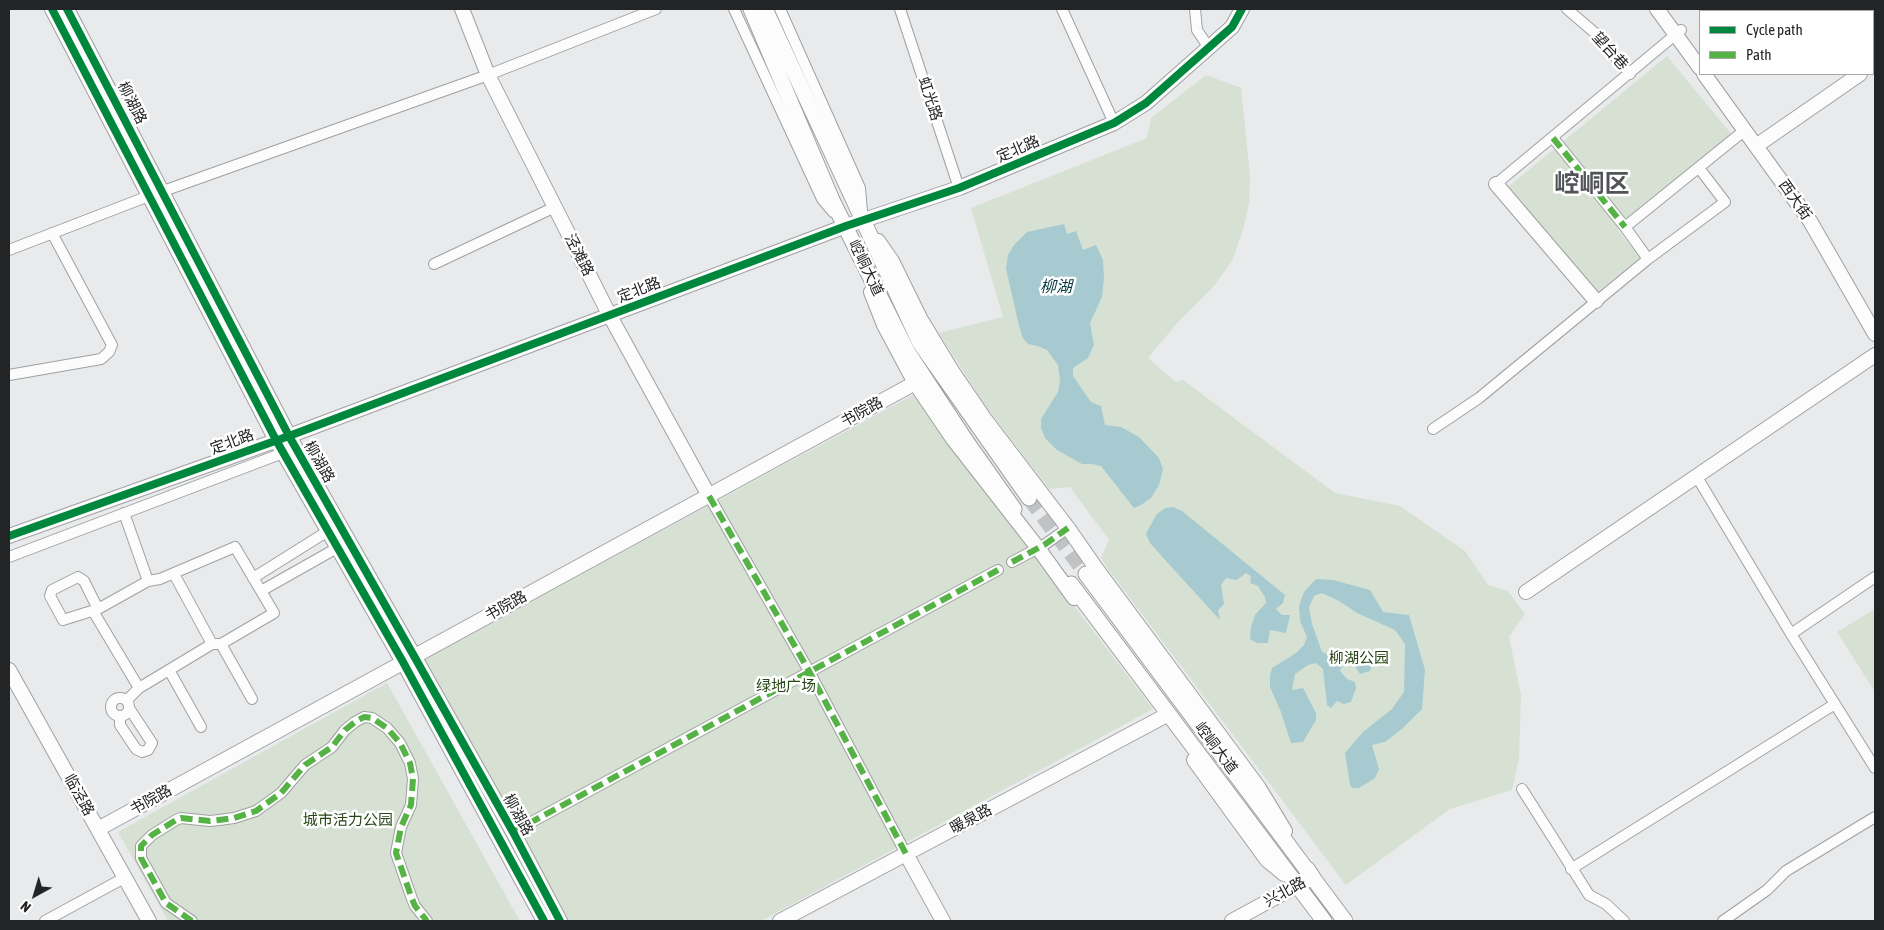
<!DOCTYPE html>
<html>
<head>
<meta charset="utf-8">
<style>
  body { margin:0 }
  #map { position:relative; width:1884px; height:930px; overflow:hidden; background:#e8eaec; font-family:"Asap Condensed",sans-serif }
  canvas { display:block }
  .frame { position:absolute; inset:0; border:10px solid #232425; pointer-events:none }
  .legend { position:absolute; left:1699px; top:10px; width:175px; height:65px; box-sizing:border-box; background:#fff; border:1px solid #a7a7a8; margin:0; padding:6px 9px; list-style:none; font-size:15px; color:#232425 }
  .legend li { display:flex; align-items:center; gap:10px; height:25px }
  .legend b { width:25px; border:1px solid #a7a7a8 }
  .north { position:absolute; left:10px; top:870px; width:50px; height:50px; -webkit-text-stroke:4px #fff; paint-order:stroke; rotate:219deg; font-size:14px; font-weight:700; line-height:20px; text-align:center; color:#232425 }
  .north::after { content:''; display:block; margin:auto; width:18px; height:22px; background:#232425; clip-path:polygon(50% 0,100% 100%,50% 72%,0 100%) }
</style>
</head>
<body>
<div id="map">
<canvas width="1884" height="930"></canvas>
<div class="frame"></div>
<ul class="legend">
<li><b style="height:6px;background:#00873e"></b>Cycle path</li>
<li><b style="height:6px;background:#55b245"></b>Path</li>
</ul>
<div class="north">N</div>
</div>
<script>
const ctx = document.querySelector('canvas').getContext('2d');
ctx.lineJoin = 'round';
function fill(path, color) {
  ctx.fillStyle = color;
  ctx.fill(path, 'evenodd');
}
function toPath(rows) {
  const path = new Path2D();
  for (const r of rows) {
    if (r.length === 3) {
      path.moveTo(r[0] + r[2], r[1]);
      path.arc(r[0], r[1], r[2], 0, 2 * Math.PI);
      continue;
    }
    path.moveTo(r[0], r[1]);
    for (let i = 2; i < r.length; i += 2) path.lineTo(r[i], r[i + 1]);
  }
  return path;
}
function strokePath(path, color, width, dash) {
  ctx.strokeStyle = color;
  ctx.lineWidth = width;
  ctx.lineCap = dash ? 'butt' : 'round';
  ctx.setLineDash(dash || []);
  ctx.stroke(path);
}
function label(font, color, halo, rows, align = 'center') {
  ctx.font = font + ' "Asap Condensed","Noto Sans SC",sans-serif';
  ctx.lineWidth = 5;
  ctx.setLineDash([]);
  ctx.textBaseline = 'middle';
  ctx.strokeStyle = halo;
  ctx.fillStyle = color;
  for (const [text, x, y, turn = 0] of rows) {
    ctx.save();
    ctx.translate(x, y);
    ctx.rotate((+turn || 0) * Math.PI / 180);
    ctx.textAlign = isNaN(turn) ? turn : align;
    if (halo) ctx.strokeText(text, 0, 0);
    ctx.fillText(text, 0, 0);
    ctx.restore();
  }
}
fill(toPath([
  [1667,56,1733,136,1618,230,1640,257,1596,293,1508,187],
  [1206,75,1241,88,1250,176,1249,203,1244,226,1233,259,1224,272,1214,286,1178,322,1148,358,1176,382,1183,380,1335,493,1400,506,1465,551,1488,585,1508,591,1525,614,1509,637,1521,695,1519,758,1512,790,1450,809,1346,885,1108,569,1101,558,1109,540,1070,487,1049,489,984,404,939,333,1003,317,971,208,1147,138,1151,118],
  [913,395,1153,709,761,921,565,921,423,660],
  [1873,610,1875,613,1875,692,1837,632],
  [387,683,520,921,168,921,118,832]
]), '#d6e1d3');
fill(toPath([
  [1064,224,1067,234,1076,231,1083,250,1096,245,1103,260,1104,278,1102,297,1090,323,1094,345,1088,358,1073,368,1073,376,1091,402,1101,406,1105,425,1121,427,1139,437,1159,458,1163,469,1159,485,1151,498,1141,505,1134,508,1101,466,1092,464,1082,464,1057,450,1045,438,1041,428,1041,419,1058,392,1060,381,1058,365,1047,350,1038,346,1028,344,1023,338,1019,326,1006,268,1008,255,1014,245,1027,232],
  [1173,507,1182,511,1285,595,1283,603,1276,609,1282,615,1290,615,1286,633,1270,630,1268,643,1257,643,1250,639,1251,627,1255,615,1266,603,1265,597,1258,586,1250,583,1251,576,1246,573,1237,580,1226,578,1221,585,1224,604,1218,610,1220,620,1167,562,1150,543,1146,534,1156,515,1165,508],
  [1316,579,1333,580,1370,590,1383,612,1409,615,1425,670,1422,709,1403,728,1385,742,1372,745,1379,769,1375,778,1359,788,1353,788,1350,785,1345,753,1363,732,1392,709,1404,692,1405,644,1395,630,1357,613,1339,601,1322,593,1314,596,1309,607,1312,624,1322,652,1335,658,1355,650,1367,653,1374,661,1370,671,1360,674,1353,663,1343,664,1340,671,1347,679,1355,682,1356,688,1351,702,1344,704,1337,701,1331,708,1327,705,1323,669,1316,663,1308,665,1295,674,1292,690,1303,688,1316,713,1316,720,1303,742,1291,743,1281,712,1270,687,1270,676,1272,668,1296,653,1304,645,1307,637,1300,621,1299,606,1304,592]
]), '#a6cad0');
strokePath(toPath([
  [1029,498,1086,574]
]), '#c1c2c4', 15, [15, 8]);
const street = toPath([
  [734,9,822,199,833,212],
  [780,9,860,188,862,212],
  [900,9,959,188],
  [1062,9,1114,123],
  [1195,9,1197,30,1209,48],
  [1567,9,1595,33,1630,74],
  [1553,138,1625,227],
  [1496,184,1681,30],
  [9,250,141,199,488,75,656,9],
  [1648,259,1625,227,1745,130],
  [434,264,555,207],
  [9,375,101,359,109,352,112,345,52,233],
  [1433,429,1479,398,1648,259,1725,202,1699,168],
  [1697,477,1791,634,1875,768],
  [709,496,809,671,906,854],
  [124,513,148,581,160,579,235,547,274,613,221,644,212,644,139,688,127,700],
  [9,557,283,453],
  [1012,562,1044,545,1068,528],
  [174,574,212,644],
  [253,578,328,531],
  [261,591,337,548],
  [98,609,84,581,78,577,52,590,50,596,63,620,98,609,148,581],
  [93,611,139,688],
  [1791,634,1875,577],
  [221,644,252,699],
  [169,670,201,727],
  [120,707,9],
  [120,716,120,725,136,749,142,752,148,750,152,743,129,708],
  [1522,789,1589,895,1606,904,1624,921],
  [513,832,998,570],
  [1571,869,1835,704],
  [45,921,124,878],
  [192,921,166,903,141,858,141,846,152,835,176,820,181,818,210,821,219,820,234,818,256,811,281,793,305,765,332,747,345,730,355,722,364,717,372,718,387,728,400,743,410,763,413,779,411,805,401,827,396,853,412,899,415,906,427,921],
  [1723,921,1767,890,1786,871,1875,817]
]);
const secondary = toPath([
  [52,9,276,440,403,662,544,921],
  [67,9,289,436,414,656,513,832,560,921],
  [462,9,488,75,610,316,709,496],
  [1657,9,1700,68],
  [1873,16,1875,20],
  [1873,65,1875,63],
  [1704,74,1810,221,1875,334],
  [1756,146,1860,74],
  [1496,184,1596,301],
  [878,241,892,261,921,320,952,371,984,418,1068,528,1098,571,1259,788,1285,831],
  [871,292,884,325,915,383,953,439,1038,548,1074,598],
  [9,536,289,436,846,226,959,188,1114,123,1146,103,1232,27,1242,9],
  [1526,592,1875,355],
  [9,670,149,921],
  [1194,760,1267,860,1284,874],
  [98,829,915,383],
  [906,854,943,921],
  [780,921,1163,717],
  [1232,921,1313,877,1308,869]
]);
const primary = toPath([
  [751,9,832,200,907,351,966,441,1014,509],
  [765,9,920,343,1029,498],
  [1086,574,1345,921],
  [1071,584,1324,921]
]);
strokePath(street, '#9fa0a1', 12);
strokePath(secondary, '#9fa0a1', 16);
strokePath(primary, '#9fa0a1', 17);
strokePath(street, '#fcfcfc', 10);
strokePath(secondary, '#fcfcfc', 14);
strokePath(primary, '#fcfcfc', 15);
strokePath(toPath([
  [1553,138,1625,227],
  [709,496,809,671,906,854],
  [1012,562,1044,545,1068,528],
  [513,832,998,570],
  [192,921,166,903,141,858,141,846,152,835,176,820,181,818,210,821,219,820,234,818,256,811,281,793,305,765,332,747,345,730,355,722,364,717,372,718,387,728,400,743,410,763,413,779,411,805,401,827,396,853,412,899,415,906,427,921]
]), '#55b245', 6, [12, 6]);
strokePath(toPath([
  [52,9,276,440,403,662,544,921],
  [67,9,289,436,414,656,513,832,560,921],
  [9,536,289,436,846,226,959,188,1114,123,1146,103,1232,27,1242,9]
]), '#00873e', 8);
label('15px', '#232425', '#fff', [
  ["望台巷",1610,51,48],
  ["虹光路",930,99,72],
  ["柳湖路",132,103,63],
  ["定北路",1018,149,-23],
  ["西大街",1795,200,55],
  ["泾滩路",579,255,63],
  ["崆峒大道",866,268,64],
  ["定北路",639,290,-21],
  ["书院路",862,412,-29],
  ["定北路",232,442,-20],
  ["柳湖路",319,462,60],
  ["书院路",506,606,-29],
  ["崆峒大道",1216,748,53],
  ["临泾路",79,795,61],
  ["书院路",151,800,-29],
  ["柳湖路",518,815,61],
  ["暖泉路",971,819,-28],
  ["兴北路",1285,892,-29]
]);
label('15px', '#264514', '#fff', [
  ["柳湖公园",1359,658],
  ["绿地广场",786,686],
  ["城市活力公园",348,820]
]);
label('italic 16px', '#04383d', '#fff', [
  ["柳湖",1056,287]
]);
label('bold 25px', '#515356', '#fff', [
  ["崆峒区",1592,184]
]);
</script>
</body>
</html>
